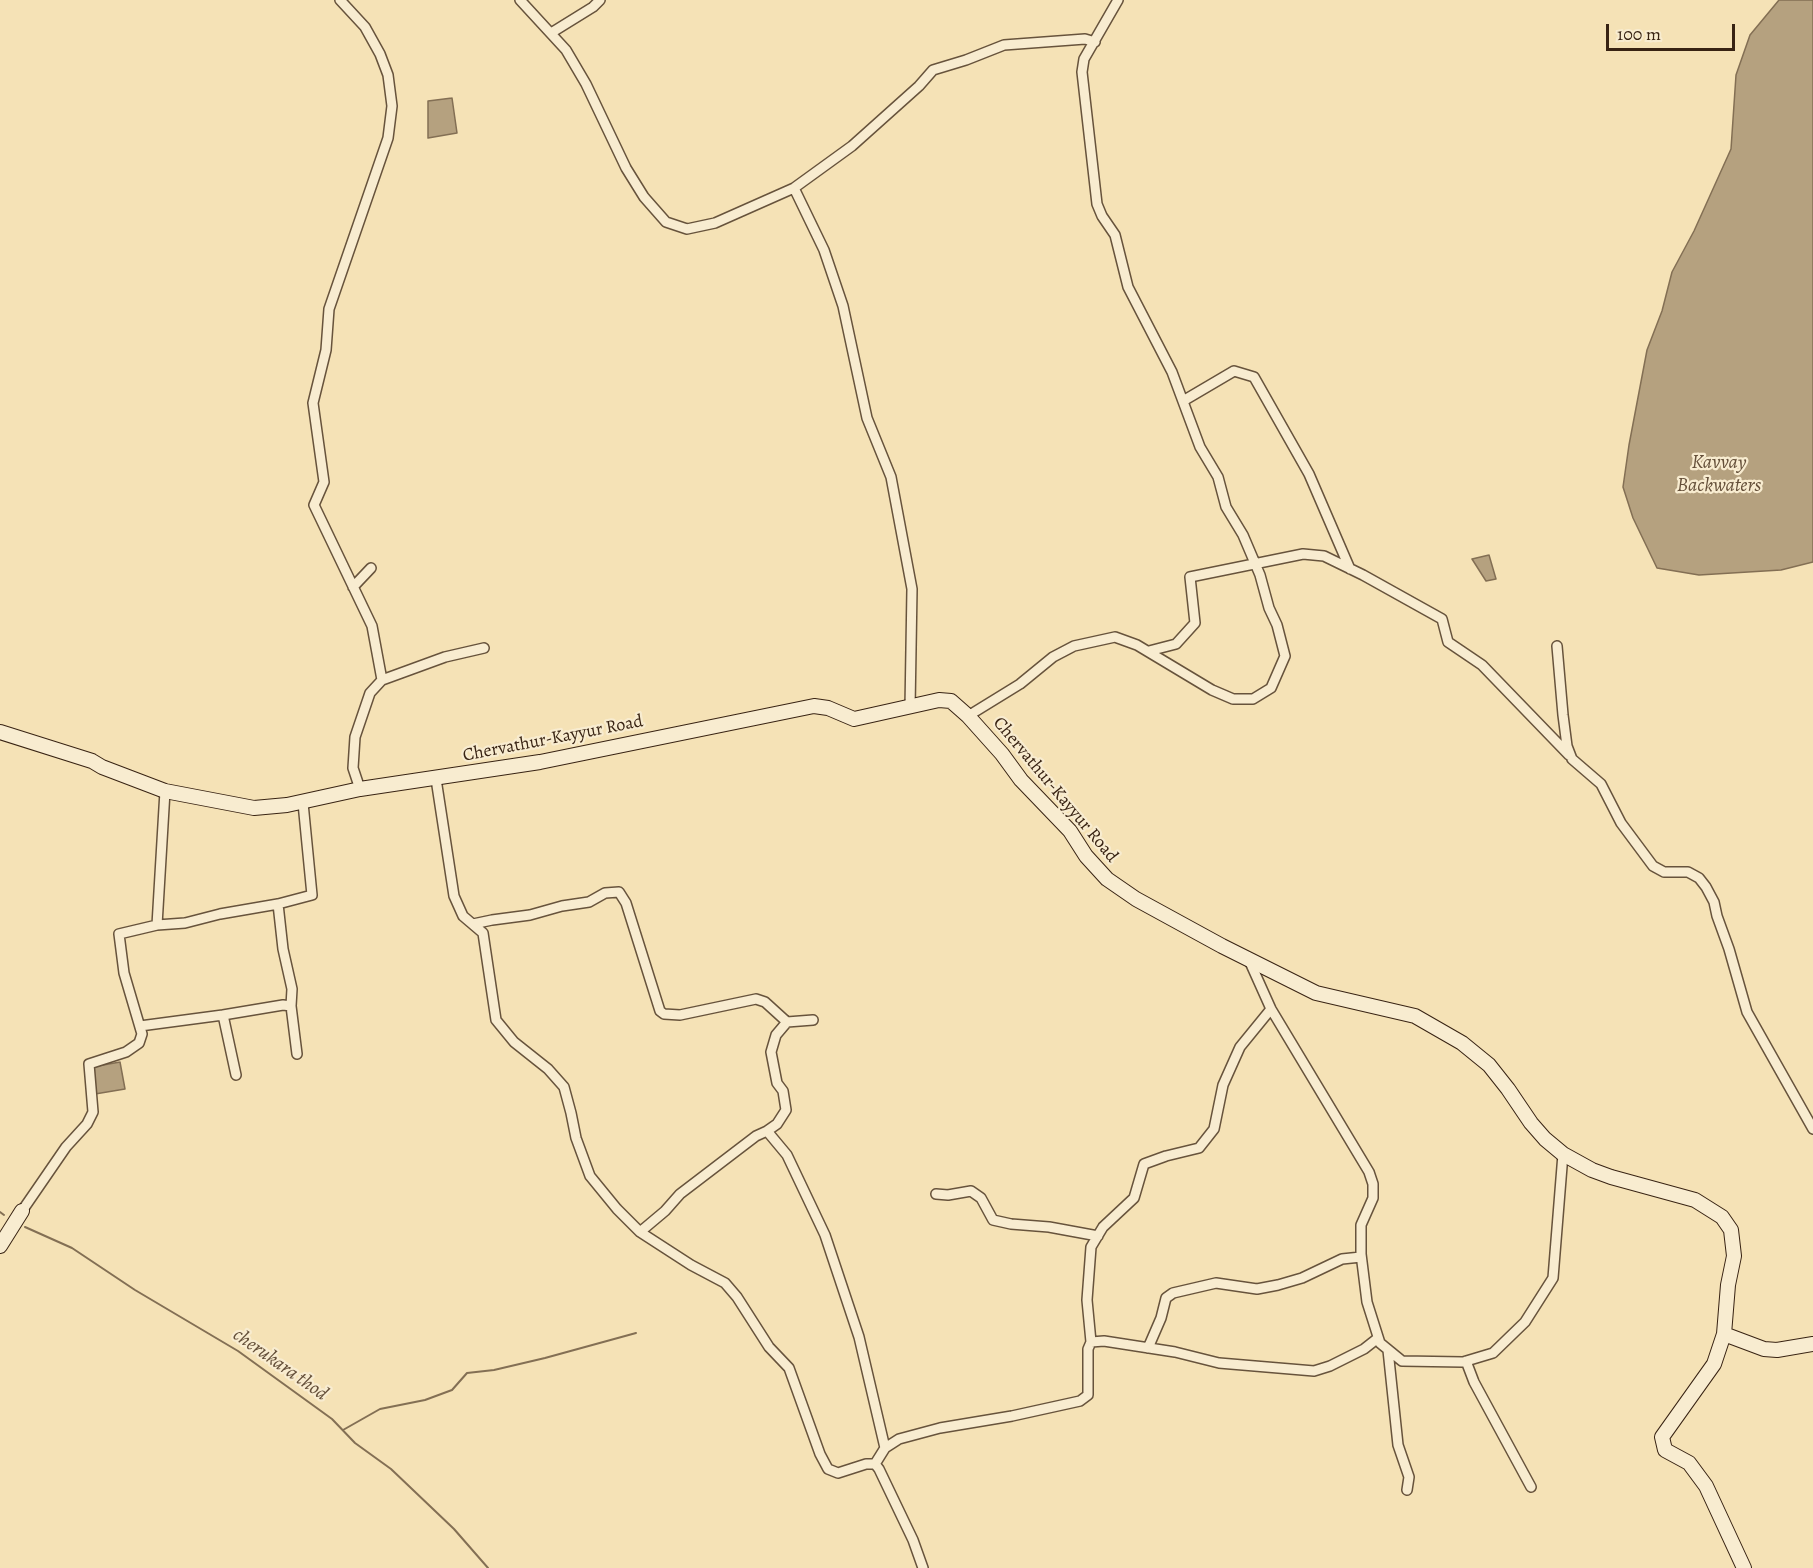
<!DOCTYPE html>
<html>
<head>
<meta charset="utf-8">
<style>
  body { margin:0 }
  #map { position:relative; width:1813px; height:1568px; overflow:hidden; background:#f5e2b6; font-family:Alegreya,serif }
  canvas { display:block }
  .scale { position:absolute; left:1606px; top:24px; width:129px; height:27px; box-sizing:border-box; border:3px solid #382313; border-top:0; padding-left:8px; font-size:18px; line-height:21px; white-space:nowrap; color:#382313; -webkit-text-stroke:4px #f8ecd0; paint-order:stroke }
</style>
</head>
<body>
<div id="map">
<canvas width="1813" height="1568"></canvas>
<div class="scale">100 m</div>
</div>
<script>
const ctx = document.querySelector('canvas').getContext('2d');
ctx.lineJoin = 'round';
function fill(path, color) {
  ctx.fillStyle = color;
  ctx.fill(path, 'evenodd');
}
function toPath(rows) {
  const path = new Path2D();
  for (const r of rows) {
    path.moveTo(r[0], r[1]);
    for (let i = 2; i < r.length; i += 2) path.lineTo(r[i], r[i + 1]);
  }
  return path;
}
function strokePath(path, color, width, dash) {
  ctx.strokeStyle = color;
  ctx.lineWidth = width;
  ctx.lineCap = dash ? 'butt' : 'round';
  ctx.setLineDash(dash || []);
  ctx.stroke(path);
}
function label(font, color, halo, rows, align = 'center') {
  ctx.font = font + ' Alegreya,serif';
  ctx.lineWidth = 4.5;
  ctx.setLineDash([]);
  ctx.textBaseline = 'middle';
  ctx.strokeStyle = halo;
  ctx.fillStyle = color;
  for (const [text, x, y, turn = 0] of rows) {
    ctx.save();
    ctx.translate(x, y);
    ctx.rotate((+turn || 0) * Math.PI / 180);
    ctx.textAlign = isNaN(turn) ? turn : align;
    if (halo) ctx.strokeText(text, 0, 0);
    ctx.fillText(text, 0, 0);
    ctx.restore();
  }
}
const water = toPath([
  [1779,0,1813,0,1813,562,1781,570,1699,575,1657,568,1633,518,1623,487,1629,445,1647,350,1662,311,1672,272,1694,231,1731,149,1736,75,1750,35,1779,0],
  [452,98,457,133,428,138,428,101,452,98],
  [1489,555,1496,579,1486,581,1472,559,1489,555],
  [120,1062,125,1089,95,1094,92,1067,120,1062]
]);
fill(water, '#b5a17f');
strokePath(water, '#836f54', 1.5);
strokePath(toPath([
  [0,1212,4,1215],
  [25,1227,72,1248,135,1290,238,1351,332,1419,355,1443,391,1469,454,1529,488,1568],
  [343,1430,380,1409,425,1400,452,1390,467,1373,494,1370,545,1358,636,1333]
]), '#836f54', 2);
const street = toPath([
  [340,0,365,27,380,54,388,75,392,106,388,138,329,309,326,350,313,403,324,482,314,505,372,626,382,680,370,693,355,737,353,768,360,789],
  [520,0,566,50,586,84,626,168,644,197,666,222,687,229,715,223,794,188,852,146,919,86,933,70,966,60,1004,45,1085,39,1095,42],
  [551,33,593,7,600,0],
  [794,188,824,250,843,306,867,418,891,477,912,589,910,708],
  [1183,401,1234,371,1254,377,1309,474,1350,569],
  [353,587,371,568],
  [1557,646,1563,715,1567,746,1572,759,1601,784,1621,823,1653,866,1664,872,1688,872,1699,878,1706,887,1714,902,1717,916,1729,949,1747,1012,1813,1129],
  [1149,651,1176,644,1195,623,1190,577,1303,554,1324,556,1363,575,1442,619,1448,642,1482,665,1569,755],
  [382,680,445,657,484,648],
  [968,716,1020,684,1053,657,1074,646,1115,637,1137,645,1212,690,1233,699,1253,699,1271,688,1285,656,1277,625,1269,608,1260,575,1243,535,1226,507,1218,477,1200,447,1172,372,1128,287,1115,235,1102,216,1097,204,1082,72,1084,59,1118,0],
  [436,779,454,896,463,916,483,933,496,1020,514,1042,548,1069,564,1087,571,1113,576,1138,590,1176,617,1209,640,1232,691,1265,725,1283,737,1297,769,1347,789,1368,820,1454,828,1469,838,1473,866,1464,875,1464,879,1469,913,1540,923,1568],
  [278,904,283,949,292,989,291,1006],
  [473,924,492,920,530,915,562,906,589,902,605,893,619,892,626,903,660,1011,664,1014,680,1015,756,999,765,1002,787,1022,813,1020],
  [157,925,185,923,220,914,278,904,312,895,303,803],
  [1249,960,1271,1009,1369,1172,1373,1184,1373,1198,1361,1225,1361,1254,1367,1302,1380,1343,1402,1361,1463,1362,1493,1353,1525,1322,1553,1278,1563,1154],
  [223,1015,283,1005,291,1006,297,1054],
  [140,1026,223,1015,236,1075],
  [767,1131,777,1124,786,1110,783,1091,777,1083,771,1052,776,1035,787,1022],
  [936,1194,948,1195,971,1191,981,1198,993,1220,1011,1224,1049,1227,1098,1236],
  [22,1211,66,1147,87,1124,93,1112,89,1064,126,1052,139,1043,142,1034,124,973,119,934,157,925,165,791],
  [640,1232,665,1211,680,1194,756,1136,767,1131,787,1155,825,1235,859,1337,885,1448],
  [1091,1342,1087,1300,1091,1247,1103,1227,1134,1198,1144,1164,1166,1156,1199,1148,1214,1129,1223,1085,1240,1047,1271,1009],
  [1148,1348,1161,1318,1166,1298,1173,1293,1216,1283,1257,1289,1278,1285,1302,1278,1342,1259,1361,1257],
  [1388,1350,1398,1445,1409,1477,1407,1490],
  [1466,1361,1474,1382,1531,1487],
  [875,1464,885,1448,899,1439,940,1428,1012,1416,1080,1401,1088,1395,1088,1349,1091,1342,1104,1341,1175,1352,1219,1363,1314,1371,1330,1366,1364,1349,1378,1338]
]);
const secondary = toPath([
  [0,732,92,761,102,767,165,791,254,808,287,805,360,789,540,762,814,706,828,708,854,719,939,700,951,701,968,716,1002,754,1021,780,1070,831,1086,856,1107,879,1136,899,1222,946,1316,993,1415,1016,1462,1043,1489,1065,1508,1089,1531,1123,1545,1139,1563,1154,1592,1170,1611,1177,1695,1200,1722,1217,1731,1230,1734,1256,1728,1285,1724,1334,1714,1364,1662,1437,1665,1450,1689,1463,1706,1486,1744,1568],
  [0,1246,22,1211],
  [1724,1334,1764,1349,1777,1350,1813,1344]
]);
strokePath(street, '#67533c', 12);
strokePath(secondary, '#382313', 16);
strokePath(street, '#f8ecd0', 9);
strokePath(secondary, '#f8ecd0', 14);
label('18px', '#382313', '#f8ecd0', [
  ["Chervathur-Kayyur Road",553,739,-11],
  ["Chervathur-Kayyur Road",1055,790,50]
]);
label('italic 20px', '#644f39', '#f8ecd0', [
  ["Kavvay",1719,463],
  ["Backwaters",1719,486],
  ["cherukara thod",280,1365,35]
]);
</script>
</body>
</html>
